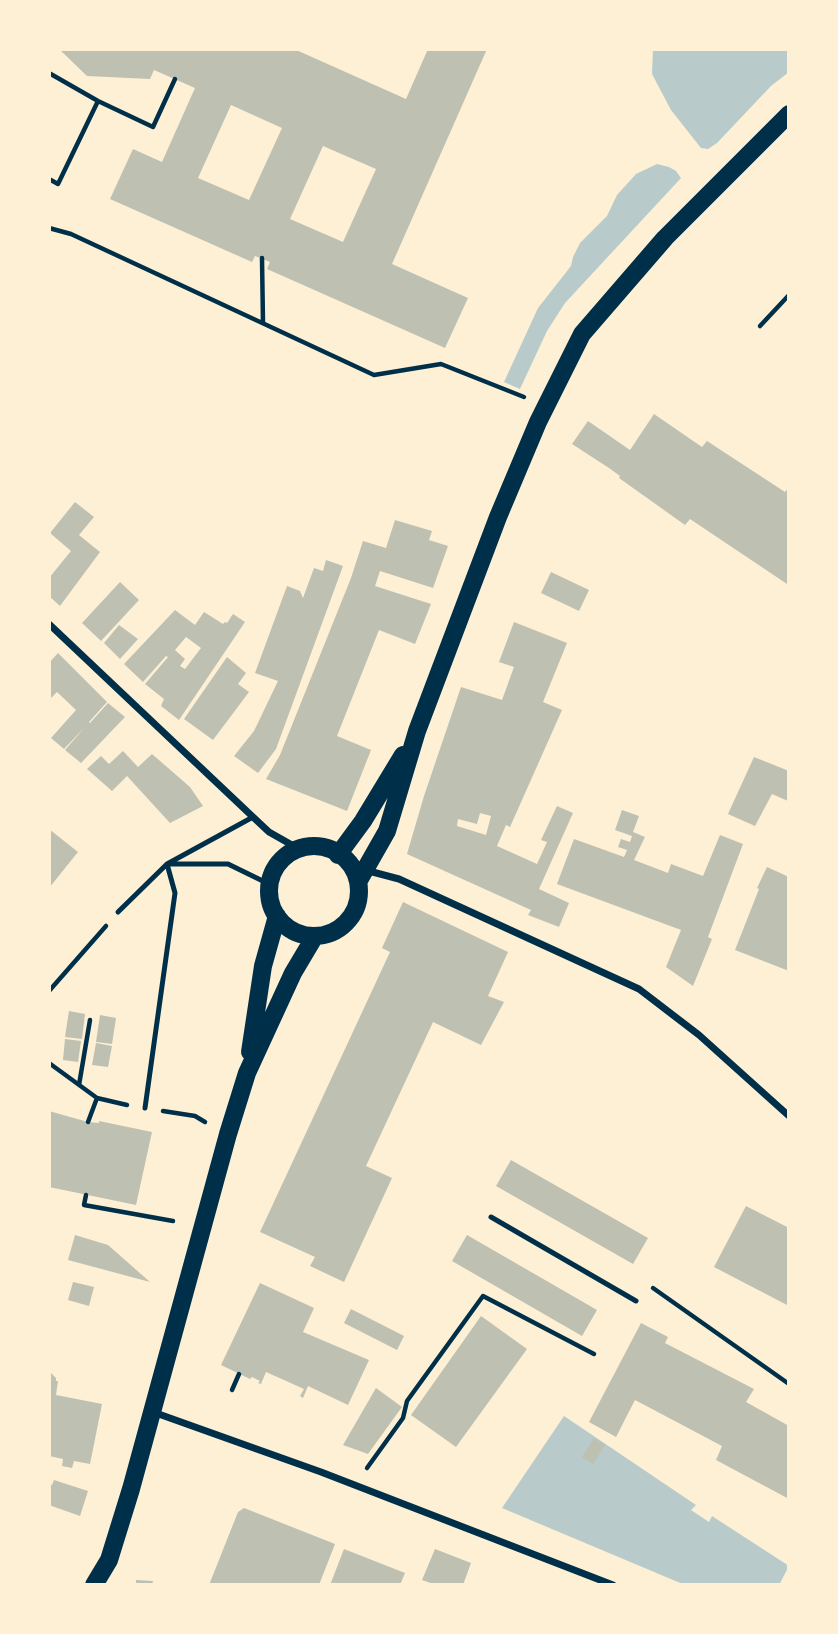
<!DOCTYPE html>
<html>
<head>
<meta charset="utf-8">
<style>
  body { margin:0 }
  #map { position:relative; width:838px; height:1634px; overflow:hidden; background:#fdf0d5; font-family:"Libre Baskerville",serif }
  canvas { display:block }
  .frame { position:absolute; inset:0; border:51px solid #fdf0d5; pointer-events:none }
</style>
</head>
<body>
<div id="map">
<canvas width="838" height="1634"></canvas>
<div class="frame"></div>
</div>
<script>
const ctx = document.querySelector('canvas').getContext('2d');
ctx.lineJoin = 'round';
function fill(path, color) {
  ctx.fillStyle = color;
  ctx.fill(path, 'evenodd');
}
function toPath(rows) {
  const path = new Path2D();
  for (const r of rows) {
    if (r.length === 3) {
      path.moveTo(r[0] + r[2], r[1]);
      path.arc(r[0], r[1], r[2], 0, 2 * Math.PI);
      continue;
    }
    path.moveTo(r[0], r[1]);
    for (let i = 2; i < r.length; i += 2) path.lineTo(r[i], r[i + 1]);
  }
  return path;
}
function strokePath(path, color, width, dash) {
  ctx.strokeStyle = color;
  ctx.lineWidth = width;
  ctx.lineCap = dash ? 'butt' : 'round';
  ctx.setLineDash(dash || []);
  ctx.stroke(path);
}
fill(toPath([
  [653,49,789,49,789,72,771,86,717,143,708,149,701,148,671,110,652,74],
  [657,164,669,167,676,171,681,178,565,303,547,331,520,389,504,382,538,308,571,266,573,257,580,243,607,216,617,195,636,174],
  [564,1416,696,1505,691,1510,709,1522,712,1516,789,1566,779,1585,685,1585,502,1508]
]), '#b9caca');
fill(toPath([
  [59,49,294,49,406,99,428,49,487,49,392,264,468,298,445,348,267,269,270,262,255,256,252,262,110,199,133,149,162,162,195,88,154,70,150,79,87,76],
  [231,105,282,128,249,200,198,178],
  [323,146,376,169,343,242,290,219],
  [654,414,702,447,707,441,785,492,789,487,789,580,787,584,690,519,685,525,619,478,620,476,609,468,572,444,588,421,630,450],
  [75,502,94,517,79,535,100,552,60,606,49,596,49,578,71,551,50,533],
  [395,520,432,531,429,540,448,546,433,588,380,571,375,586,431,604,415,644,379,630,337,736,371,750,347,811,266,779,280,755,351,578,363,541,386,548],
  [326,560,343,566,276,749,258,773,234,756,254,731,278,681,255,673,287,586,300,591,303,598,314,568,323,571],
  [551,572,589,590,579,611,541,593],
  [120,582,139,600,101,641,82,623],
  [175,610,195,625,204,612,223,624,225,622,227,623,233,614,245,622,179,720,161,706,164,699,145,684,168,657,166,656,143,682,124,664],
  [186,637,201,648,185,669,180,666,185,659,175,650],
  [514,622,567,643,543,702,562,710,510,827,506,825,497,846,537,864,547,842,541,840,557,806,573,813,539,889,569,903,559,927,528,915,531,910,407,854,424,796,461,687,502,700,514,667,499,662],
  [480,813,491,816,486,835,457,826,458,819,477,824],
  [119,625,138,639,120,659,104,643],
  [58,653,107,702,89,722,90,723,108,703,125,717,81,763,65,750,85,727,64,749,51,738,76,710,57,692,49,700,49,663],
  [227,657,246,673,238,684,249,692,213,740,184,719],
  [123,751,138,767,152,754,190,787,203,806,170,823,127,776,112,791,87,769,101,756,109,764],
  [754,757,789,771,788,801,772,794,755,826,728,814],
  [622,810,639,816,633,832,645,837,634,860,668,873,671,864,703,876,720,835,743,844,708,937,712,939,693,986,666,967,681,930,557,884,574,839,624,857,627,850,618,847,621,839,630,842,632,836,615,830],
  [49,829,78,852,49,888],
  [767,867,789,877,789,971,735,950,759,889,757,888],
  [403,902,508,952,488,996,504,1002,481,1045,433,1022,366,1166,392,1178,344,1282,310,1266,315,1257,260,1232,390,952,382,948],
  [69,1011,85,1014,82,1039,65,1037],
  [100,1015,116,1018,112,1044,96,1042],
  [65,1039,81,1041,78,1062,63,1060],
  [96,1043,112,1046,108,1067,92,1065],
  [49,1111,88,1122,99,1123,99,1121,152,1132,136,1205,49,1187],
  [511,1160,648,1238,633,1264,496,1186],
  [746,1206,789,1228,789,1306,714,1267],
  [75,1235,108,1245,150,1282,68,1260],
  [467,1235,597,1310,582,1336,452,1261],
  [73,1282,94,1287,89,1306,68,1300],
  [260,1283,314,1308,303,1332,369,1360,348,1405,308,1386,303,1398,300,1396,304,1389,266,1372,261,1384,258,1383,260,1381,252,1377,250,1379,221,1365],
  [351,1309,404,1336,397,1350,344,1323],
  [481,1316,527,1349,456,1447,411,1415],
  [641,1323,668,1337,665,1343,754,1389,746,1402,789,1426,789,1499,716,1460,722,1446,635,1400,616,1437,589,1422],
  [49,1371,56,1378,56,1381,58,1381,56,1395,102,1404,90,1464,74,1461,72,1468,62,1466,63,1459,49,1456],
  [376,1388,402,1407,368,1454,343,1445],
  [594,1438,605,1445,593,1464,582,1457],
  [54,1480,88,1491,80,1516,49,1505,49,1485,52,1485],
  [244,1508,335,1544,319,1585,209,1585,238,1512],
  [344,1549,405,1573,400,1585,330,1585],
  [435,1549,471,1563,463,1585,436,1585,422,1580],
  [136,1580,153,1581,152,1585,136,1585]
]), '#bec0b2');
strokePath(toPath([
  [49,73,98,101,153,127,175,79],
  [49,179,58,184,98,101],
  [49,228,71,234,374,375,441,364,524,397],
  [262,258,263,323],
  [760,326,789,295],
  [49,991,106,926],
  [49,1063,97,1098,127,1105],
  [79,1085,90,1020],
  [163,1111,195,1116,205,1122],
  [88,1122,97,1098],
  [86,1195,84,1205,173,1221],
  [653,1288,789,1384],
  [232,1390,239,1374],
  [367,1468,403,1418,407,1401,483,1296,594,1354]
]), '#003049', 4.5);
strokePath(toPath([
  [118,912,167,864,228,864,269,884],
  [145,1108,175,893,167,864,253,817],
  [491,1217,636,1301]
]), '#003049', 5);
strokePath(toPath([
  [49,624,253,817,269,832,299,849],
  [365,870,399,879,639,989,699,1035,789,1116],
  [153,1412,321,1472,613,1585]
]), '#003049', 7);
strokePath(toPath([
  [314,891,45],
  [338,855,363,821,403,755],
  [358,882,387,831,417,731,498,517,538,422,582,334,665,238,789,114],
  [250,1052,263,966,277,916],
  [94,1585,109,1560,131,1489,228,1134,247,1073,293,973,315,936]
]), '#003049', 18);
</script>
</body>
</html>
